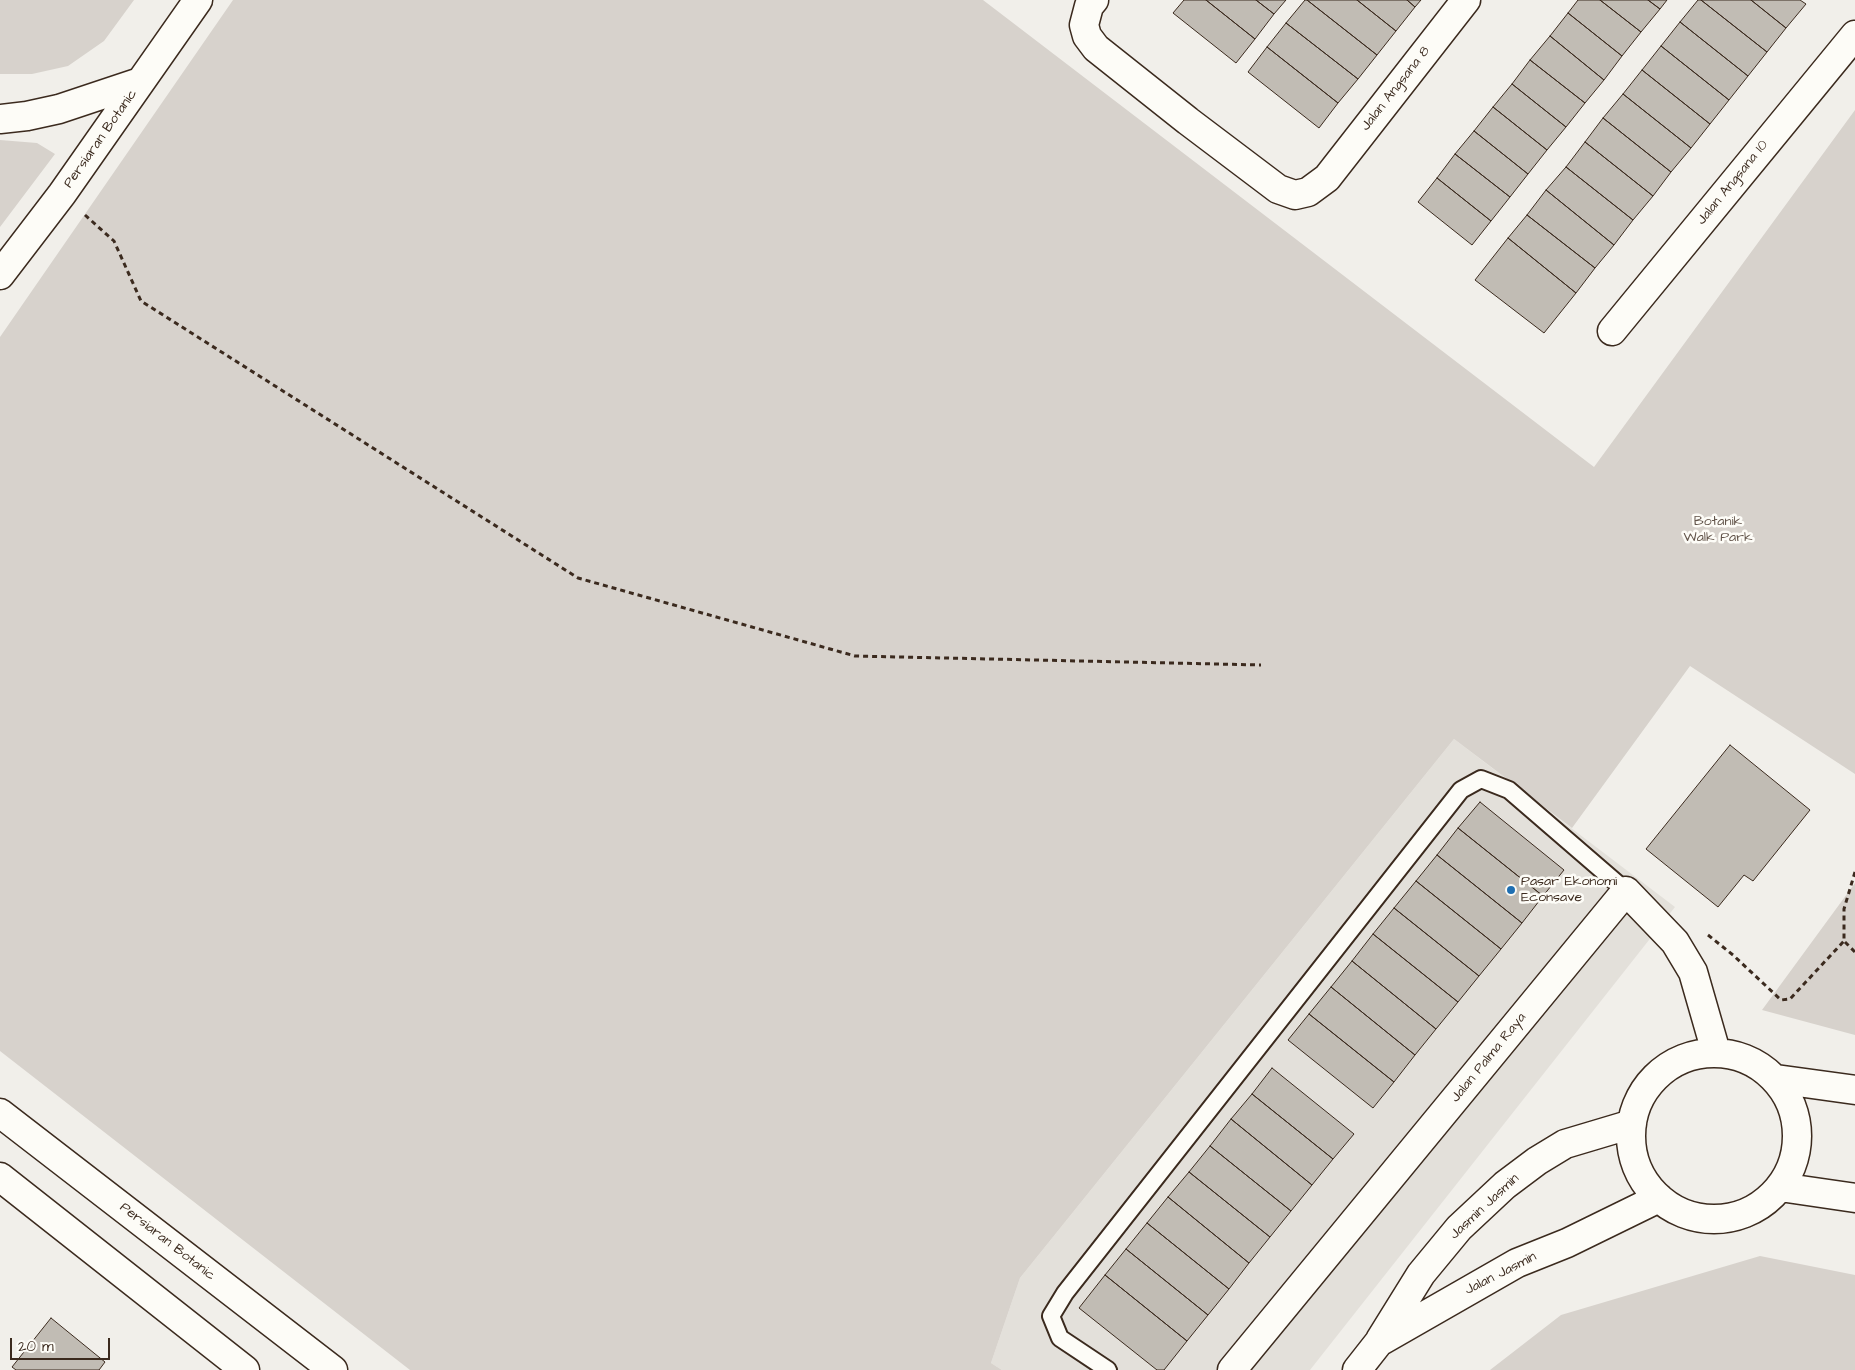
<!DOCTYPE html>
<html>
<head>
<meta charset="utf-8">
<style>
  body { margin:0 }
  #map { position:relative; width:1855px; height:1370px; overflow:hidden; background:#f1efea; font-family:"Architects Daughter",sans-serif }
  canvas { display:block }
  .scale { position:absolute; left:10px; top:1338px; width:100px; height:22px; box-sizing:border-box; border:2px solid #3b2a1e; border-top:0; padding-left:6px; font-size:15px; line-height:18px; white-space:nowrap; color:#3b2a1e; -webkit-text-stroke:4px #fdfcf7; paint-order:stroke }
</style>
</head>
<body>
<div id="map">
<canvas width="1855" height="1370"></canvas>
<div class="scale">20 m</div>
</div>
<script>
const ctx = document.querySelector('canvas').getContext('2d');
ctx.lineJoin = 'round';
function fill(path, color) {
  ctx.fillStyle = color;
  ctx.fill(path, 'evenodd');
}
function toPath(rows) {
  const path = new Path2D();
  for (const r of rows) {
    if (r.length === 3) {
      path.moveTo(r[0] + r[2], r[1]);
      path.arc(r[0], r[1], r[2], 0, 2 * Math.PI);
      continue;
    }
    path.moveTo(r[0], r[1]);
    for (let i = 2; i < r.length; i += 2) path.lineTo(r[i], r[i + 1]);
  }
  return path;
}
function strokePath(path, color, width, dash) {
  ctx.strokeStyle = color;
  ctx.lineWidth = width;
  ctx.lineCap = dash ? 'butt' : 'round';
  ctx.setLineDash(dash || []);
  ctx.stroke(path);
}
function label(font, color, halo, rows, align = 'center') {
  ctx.font = font + ' "Architects Daughter",sans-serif';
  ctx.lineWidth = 5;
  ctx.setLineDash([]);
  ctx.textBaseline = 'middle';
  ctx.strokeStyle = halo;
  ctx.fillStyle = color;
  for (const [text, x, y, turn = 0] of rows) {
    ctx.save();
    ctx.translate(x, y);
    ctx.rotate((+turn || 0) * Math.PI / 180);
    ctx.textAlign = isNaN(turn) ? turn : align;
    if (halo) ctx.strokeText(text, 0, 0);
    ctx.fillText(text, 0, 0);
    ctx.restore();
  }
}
fill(toPath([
  [1454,739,1675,907,1310,1370,1002,1370,991,1363,1020,1278]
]), '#e3e0da');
fill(toPath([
  [0,0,134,0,104,41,68,66,32,74,0,74],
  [233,0,983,0,1594,467,1855,110,1855,774,1690,666,1572,828,1454,739,1020,1278,991,1363,1002,1370,410,1370,0,1051,0,337],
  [0,140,37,143,55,154,0,227],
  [1855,883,1855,1035,1762,1010],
  [1760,1256,1855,1275,1855,1370,1490,1370,1561,1315]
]), '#d7d2cc');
const building = toPath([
  [1184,0,1206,0,1255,39,1236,63,1173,13,1184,0],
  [1206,0,1256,0,1274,14,1255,39,1206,0],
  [1256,0,1286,0,1274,14,1256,0],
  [1305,0,1307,0,1377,55,1358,79,1286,23,1305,0],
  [1307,0,1357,0,1396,31,1377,55,1307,0],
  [1357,0,1407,0,1415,7,1396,31,1357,0],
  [1407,0,1421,0,1415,7,1407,0],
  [1578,0,1600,0,1641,32,1622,56,1568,13,1578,0],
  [1600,0,1648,0,1660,9,1641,32,1600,0],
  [1648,0,1667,0,1660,9,1648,0],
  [1698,0,1701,0,1767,52,1748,76,1680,22,1698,0],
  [1701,0,1751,0,1786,28,1767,52,1701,0],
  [1751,0,1800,0,1806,4,1786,28,1751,0],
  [1568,13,1622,56,1604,80,1550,36,1568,13],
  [1680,22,1748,76,1729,100,1661,46,1680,22],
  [1286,23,1358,79,1338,103,1267,47,1286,23],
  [1550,36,1604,80,1585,103,1530,60,1550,36],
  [1661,46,1729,100,1710,124,1642,70,1661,46],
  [1267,47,1338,103,1319,128,1248,72,1267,47],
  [1530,60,1585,103,1566,127,1512,84,1530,60],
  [1642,70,1710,124,1691,148,1623,94,1642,70],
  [1512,84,1566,127,1547,150,1493,107,1512,84],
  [1623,94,1691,148,1671,172,1603,118,1623,94],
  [1493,107,1547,150,1528,174,1474,131,1493,107],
  [1603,118,1671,172,1653,196,1585,142,1603,118],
  [1474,131,1528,174,1510,197,1455,154,1474,131],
  [1585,142,1653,196,1633,220,1566,167,1585,142],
  [1455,154,1510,197,1491,221,1437,178,1455,154],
  [1566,167,1633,220,1614,245,1546,190,1566,167],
  [1437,178,1491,221,1472,245,1418,202,1437,178],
  [1546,190,1614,245,1595,268,1527,215,1546,190],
  [1527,215,1595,268,1576,293,1508,238,1527,215],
  [1508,238,1576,293,1544,333,1475,280,1508,238],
  [1730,745,1810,810,1753,881,1744,875,1718,907,1646,849,1730,745],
  [1480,802,1564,870,1543,896,1458,828,1480,802],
  [1458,828,1543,896,1522,923,1437,855,1458,828],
  [1437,855,1522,923,1501,949,1416,881,1437,855],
  [1416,881,1501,949,1479,976,1394,908,1416,881],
  [1394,908,1479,976,1458,1002,1373,934,1394,908],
  [1373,934,1458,1002,1436,1029,1352,961,1373,934],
  [1352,961,1436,1029,1415,1055,1331,987,1352,961],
  [1331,987,1415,1055,1394,1082,1309,1014,1331,987],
  [1309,1014,1394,1082,1373,1108,1288,1040,1309,1014],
  [1272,1068,1354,1134,1333,1159,1252,1094,1272,1068],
  [1252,1094,1333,1159,1312,1185,1231,1119,1252,1094],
  [1231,1119,1312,1185,1291,1211,1210,1146,1231,1119],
  [1210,1146,1291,1211,1270,1237,1189,1172,1210,1146],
  [1189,1172,1270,1237,1249,1263,1168,1197,1189,1172],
  [1168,1197,1249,1263,1229,1289,1147,1223,1168,1197],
  [1147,1223,1229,1289,1208,1315,1126,1249,1147,1223],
  [1126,1249,1208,1315,1187,1341,1105,1275,1126,1249],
  [1105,1275,1187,1341,1164,1370,1157,1370,1079,1308,1105,1275],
  [51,1318,105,1362,99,1370,16,1370,12,1367,51,1318]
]);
fill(building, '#c1bcb4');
strokePath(building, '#3b2a1e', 1);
const service = toPath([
  [1108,1370,1060,1338,1051,1316,1065,1293,1461,790,1481,779,1509,790,1626,891]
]);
const minor = toPath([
  [1094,0,1089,6,1084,25,1087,36,1096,48,1188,121,1278,189,1295,195,1308,192,1327,178,1466,0],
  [1612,331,1855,35],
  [1714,1136,83],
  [1776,1079,1855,1090],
  [1780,1187,1855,1198],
  [1380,1340,1421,1274,1459,1228,1505,1185,1537,1161,1565,1144,1632,1124],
  [1232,1370,1626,891,1675,942,1693,972,1716,1052],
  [1357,1370,1379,1342,1517,1263,1567,1243,1659,1198]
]);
const secondary = toPath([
  [0,119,27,116,59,109,140,82],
  [0,275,62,194,198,0],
  [0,1113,333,1370],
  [0,1177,245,1370]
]);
strokePath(service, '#3b2a1e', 20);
strokePath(minor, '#3b2a1e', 31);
strokePath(secondary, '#3b2a1e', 31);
strokePath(toPath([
  [85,215,114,241,141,301,578,578,855,656,1261,665],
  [1855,872,1844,909,1844,941,1855,952],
  [1708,935,1733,955,1781,1000,1790,999,1844,941]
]), '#3b2a1e', 3, [5, 4]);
strokePath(service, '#fdfcf7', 16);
strokePath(minor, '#fdfcf7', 28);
strokePath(secondary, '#fdfcf7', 28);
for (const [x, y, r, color] of [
  [1511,890,5,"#1f6fb2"]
]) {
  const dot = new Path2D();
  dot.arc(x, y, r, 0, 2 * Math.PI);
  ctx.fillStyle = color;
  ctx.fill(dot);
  strokePath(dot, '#fdfcf7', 2);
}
label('14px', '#3b2a1e', '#fdfcf7', [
  ["Jalan Angsana 8",1396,89,-52],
  ["Persiaran Botanic",101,139,-55],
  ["Jalan Angsana 10",1733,183,-51],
  ["Jalan Palma Raya",1489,1058,-51],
  ["Jasmin Jasmin",1485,1207,-43],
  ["Persiaran Botanic",167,1242,38],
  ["Jalan Jasmin",1501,1274,-27]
]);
label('14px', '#62544a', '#fdfcf7', [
  ["Botanik",1718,522],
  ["Walk Park",1718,538]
]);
label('14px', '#3b2a1e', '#fdfcf7', [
  ["Pasar Ekonomi",1521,882],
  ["Econsave",1521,898]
], 'left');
</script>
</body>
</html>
